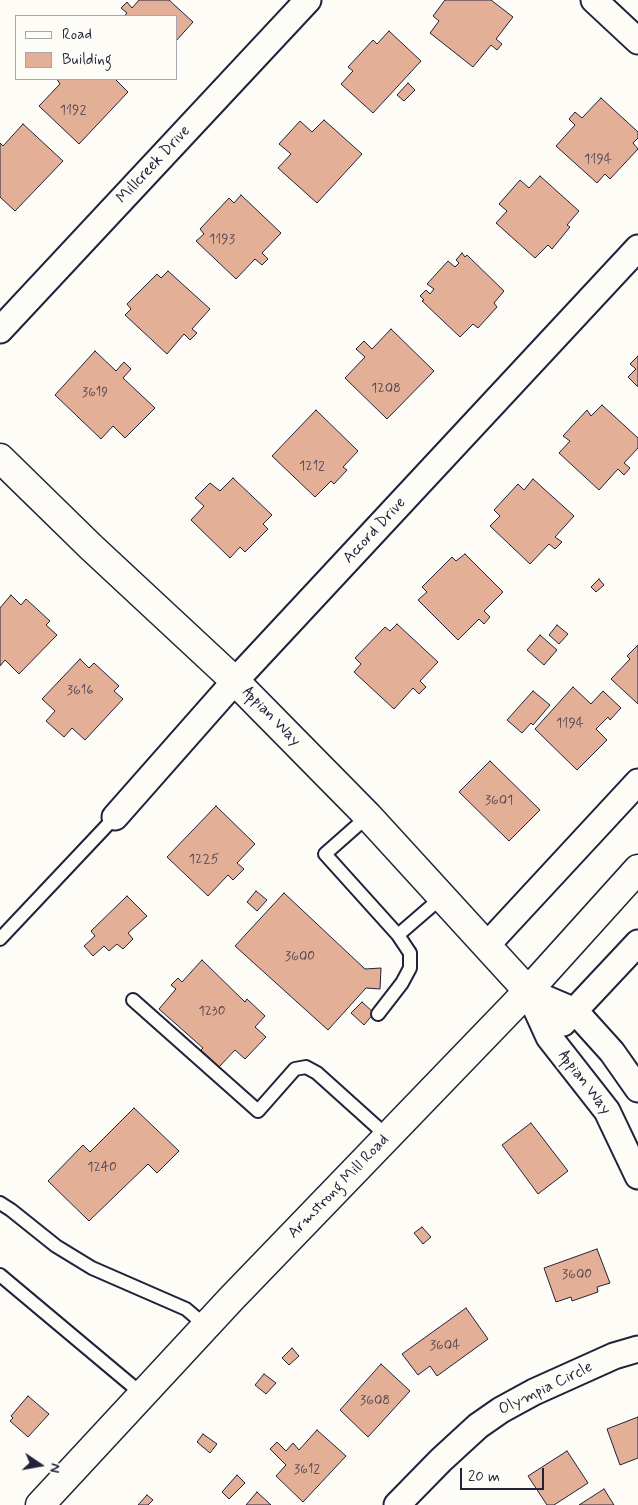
<!DOCTYPE html>
<html>
<head>
<meta charset="utf-8">
<style>
  body { margin:0 }
  #map { position:relative; width:638px; height:1505px; overflow:hidden; background:#fdfcf7; font-family:Mynerve,sans-serif }
  canvas { display:block }
  .legend { position:absolute; left:15px; top:15px; width:162px; height:65px; box-sizing:border-box; background:#fdfcf7; border:1px solid #a5a5ac; margin:0; padding:6px 9px; list-style:none; font-size:15px; color:#22223b }
  .legend li { display:flex; align-items:center; gap:10px; height:25px }
  .legend b { width:25px; border:1px solid #a5a5ac }
  .north { position:absolute; left:15px; top:1440px; width:50px; height:50px; -webkit-text-stroke:4px #fdfcf7; paint-order:stroke; rotate:102deg; font-size:14px; font-weight:700; line-height:20px; text-align:center; color:#22223b }
  .north::after { content:''; display:block; margin:auto; width:18px; height:22px; background:#22223b; clip-path:polygon(50% 0,100% 100%,50% 72%,0 100%) }
  .scale { position:absolute; left:460px; top:1468px; width:84px; height:22px; box-sizing:border-box; border:2px solid #22223b; border-top:0; padding-left:6px; font-size:15px; line-height:18px; white-space:nowrap; color:#22223b; -webkit-text-stroke:4px #fdfcf7; paint-order:stroke }
</style>
</head>
<body>
<div id="map">
<canvas width="638" height="1505"></canvas>
<ul class="legend">
<li><b style="height:6px;background:#fdfcf7"></b>Road</li>
<li><b style="height:14px;background:#e3af97"></b>Building</li>
</ul>
<div class="north">N</div>
<div class="scale">20 m</div>
</div>
<script>
const ctx = document.querySelector('canvas').getContext('2d');
ctx.lineJoin = 'round';
function fill(path, color) {
  ctx.fillStyle = color;
  ctx.fill(path, 'evenodd');
}
function toPath(rows) {
  const path = new Path2D();
  for (const r of rows) {
    path.moveTo(r[0], r[1]);
    for (let i = 2; i < r.length; i += 2) path.lineTo(r[i], r[i + 1]);
  }
  return path;
}
function strokePath(path, color, width, dash) {
  ctx.strokeStyle = color;
  ctx.lineWidth = width;
  ctx.lineCap = dash ? 'butt' : 'round';
  ctx.setLineDash(dash || []);
  ctx.stroke(path);
}
function label(font, color, halo, rows, align = 'center') {
  ctx.font = font + ' Mynerve,sans-serif';
  ctx.lineWidth = 4;
  ctx.setLineDash([]);
  ctx.textBaseline = 'middle';
  ctx.strokeStyle = halo;
  ctx.fillStyle = color;
  for (const [text, x, y, turn = 0] of rows) {
    ctx.save();
    ctx.translate(x, y);
    ctx.rotate((+turn || 0) * Math.PI / 180);
    ctx.textAlign = isNaN(turn) ? turn : align;
    if (halo) ctx.strokeText(text, 0, 0);
    ctx.fillText(text, 0, 0);
    ctx.restore();
  }
}
const building = toPath([
  [139,0,169,0,193,22,176,41,176,16,124,16,127,13,121,8,127,2,132,8,139,0],
  [445,0,491,0,513,17,496,39,502,44,497,50,491,45,473,67,430,33,439,21,433,16,445,0],
  [389,31,421,61,373,113,341,84,353,71,348,67,373,40,377,44,389,31],
  [57,79,115,79,128,92,79,144,39,106,60,84,57,79],
  [408,83,415,90,404,101,397,95,408,83],
  [601,98,638,132,638,138,633,143,638,149,610,179,605,174,597,183,556,146,575,125,569,119,575,112,582,118,601,98],
  [324,120,362,154,317,203,278,168,291,154,279,144,300,121,312,132,324,120],
  [23,124,63,161,15,211,0,197,0,143,3,146,23,124],
  [540,176,579,211,567,225,570,227,552,249,548,245,535,258,496,223,507,211,499,204,520,180,529,188,540,176],
  [241,195,281,233,262,253,268,259,262,265,255,259,236,279,196,241,204,234,200,229,229,198,234,203,241,195],
  [462,253,465,257,467,255,504,291,494,303,497,307,478,328,473,324,460,337,422,301,424,300,420,296,426,290,430,294,434,289,427,284,448,261,455,267,459,263,456,260,462,253],
  [168,271,210,309,192,329,197,333,190,340,184,334,167,354,125,315,131,309,127,304,157,274,161,278,168,271],
  [391,329,434,371,387,419,345,378,365,357,356,349,364,341,372,349,391,329],
  [95,351,116,371,124,362,131,369,123,378,155,408,125,438,113,426,101,439,55,395,95,351],
  [638,356,638,387,628,377,636,369,630,364,638,356],
  [602,405,638,438,638,448,624,463,630,468,624,475,618,469,599,490,559,453,570,441,563,436,587,410,591,416,602,405],
  [316,410,358,451,343,467,347,470,334,484,331,481,315,497,272,456,316,410],
  [233,478,272,515,263,524,268,529,245,552,240,547,230,558,191,520,204,506,195,498,210,483,220,491,233,478],
  [533,479,574,516,555,537,562,542,555,549,549,544,530,564,490,526,500,516,494,510,518,484,524,490,533,479],
  [465,554,503,592,484,611,490,617,484,624,479,619,458,640,418,600,427,592,422,587,452,557,456,561,465,554],
  [599,579,604,585,596,592,591,587,599,579],
  [11,595,21,605,26,599,50,621,46,625,57,635,19,674,5,660,0,666,0,608,11,595],
  [397,624,438,662,420,681,426,687,419,694,413,688,394,709,354,672,361,664,355,658,385,627,390,631,397,624],
  [557,625,568,634,559,644,549,635,557,625],
  [540,635,557,650,544,665,527,650,540,635],
  [638,645,638,704,611,679,630,659,627,656,638,645],
  [80,659,89,668,94,663,119,686,114,691,123,699,85,740,72,728,64,737,46,721,55,711,42,699,80,659],
  [573,687,591,704,603,691,621,708,610,720,608,717,596,729,607,740,577,770,535,729,573,687],
  [533,691,550,705,533,725,531,723,522,733,507,720,533,691],
  [490,761,540,810,509,841,459,792,490,761],
  [216,806,255,844,237,863,244,869,233,880,228,875,208,896,167,857,216,806],
  [256,891,267,900,257,911,247,902,256,891],
  [284,893,365,969,381,968,380,989,366,988,328,1030,235,946,284,893],
  [127,896,147,916,128,933,133,939,123,949,117,944,109,951,104,946,93,956,84,946,95,936,91,931,127,896],
  [202,960,245,1002,247,999,265,1016,255,1027,266,1037,245,1059,235,1050,219,1067,201,1050,203,1048,159,1009,176,989,171,985,178,978,182,982,202,960],
  [362,1002,374,1013,364,1025,351,1013,362,1002],
  [134,1108,179,1151,157,1173,148,1164,89,1221,48,1181,83,1145,90,1152,134,1108],
  [531,1123,568,1171,538,1194,502,1145,531,1123],
  [422,1227,431,1237,423,1244,414,1233,422,1227],
  [597,1249,610,1283,597,1287,598,1292,572,1301,571,1297,556,1302,544,1268,597,1249],
  [466,1308,488,1339,437,1376,430,1366,418,1375,402,1354,466,1308],
  [292,1348,299,1356,289,1365,282,1358,292,1348],
  [381,1364,410,1391,368,1437,340,1410,381,1364],
  [264,1374,276,1383,266,1394,255,1385,264,1374],
  [28,1396,49,1414,28,1437,10,1421,13,1418,11,1416,28,1396],
  [638,1417,638,1458,620,1465,607,1429,638,1417],
  [317,1430,346,1456,303,1502,276,1476,286,1465,270,1449,277,1442,286,1451,293,1443,299,1450,317,1430],
  [203,1434,217,1444,210,1453,197,1442,203,1434],
  [567,1451,588,1483,554,1505,547,1505,528,1476,567,1451],
  [237,1475,245,1483,229,1499,222,1492,237,1475],
  [604,1489,614,1505,579,1505,604,1489],
  [257,1492,271,1505,246,1505,257,1492],
  [147,1495,153,1500,148,1505,138,1505,147,1495]
]);
fill(building, '#e3af97');
strokePath(building, '#22223b', 1);
const service = toPath([
  [368,816,325,854,398,935,410,953,410,968,402,983,378,1014],
  [398,935,442,897],
  [0,939,115,817],
  [133,1000,258,1111,295,1069,306,1067,317,1073,387,1136],
  [0,1203,11,1210,56,1246,92,1268,186,1309,206,1326],
  [0,1275,142,1394]
]);
const minor = toPath([
  [594,0,638,41],
  [0,330,308,0],
  [115,817,235,681,638,248],
  [487,945,638,782],
  [528,991,549,1037,607,1111,638,1176],
  [528,991,575,1011,612,1052,638,1089],
  [563,1023,638,943],
  [397,1505,441,1460,478,1426,501,1410,534,1392,614,1356,638,1349]
]);
const tertiary = toPath([
  [0,458,91,547,235,681,368,816,528,991]
]);
const secondary = toPath([
  [40,1505,231,1299,528,991,638,869]
]);
strokePath(service, '#22223b', 16);
strokePath(minor, '#22223b', 29);
strokePath(tertiary, '#22223b', 31);
strokePath(secondary, '#22223b', 31);
strokePath(service, '#fdfcf7', 12);
strokePath(minor, '#fdfcf7', 25);
strokePath(tertiary, '#fdfcf7', 28);
strokePath(secondary, '#fdfcf7', 28);
label('14px', '#524552', null, [
  ["1192",73,111],
  ["1194",598,160],
  ["1193",222,240],
  ["1208",386,389],
  ["3619",95,393],
  ["1212",312,467],
  ["3616",80,691],
  ["1194",570,724],
  ["3601",499,801],
  ["1225",204,860],
  ["3600",300,957],
  ["1230",212,1012],
  ["1240",102,1168],
  ["3600",577,1275],
  ["3604",445,1346],
  ["3608",375,1401],
  ["3612",307,1470]
]);
label('16px', '#22223b', '#fdfcf7', [
  ["Millcreek Drive",154,165,-47],
  ["Accord Drive",375,531,-47],
  ["Appian Way",271,717,46],
  ["Appian Way",584,1083,53],
  ["Armstrong Mill Road",339,1187,-46],
  ["Olympia Circle",546,1389,-26]
]);
</script>
</body>
</html>
